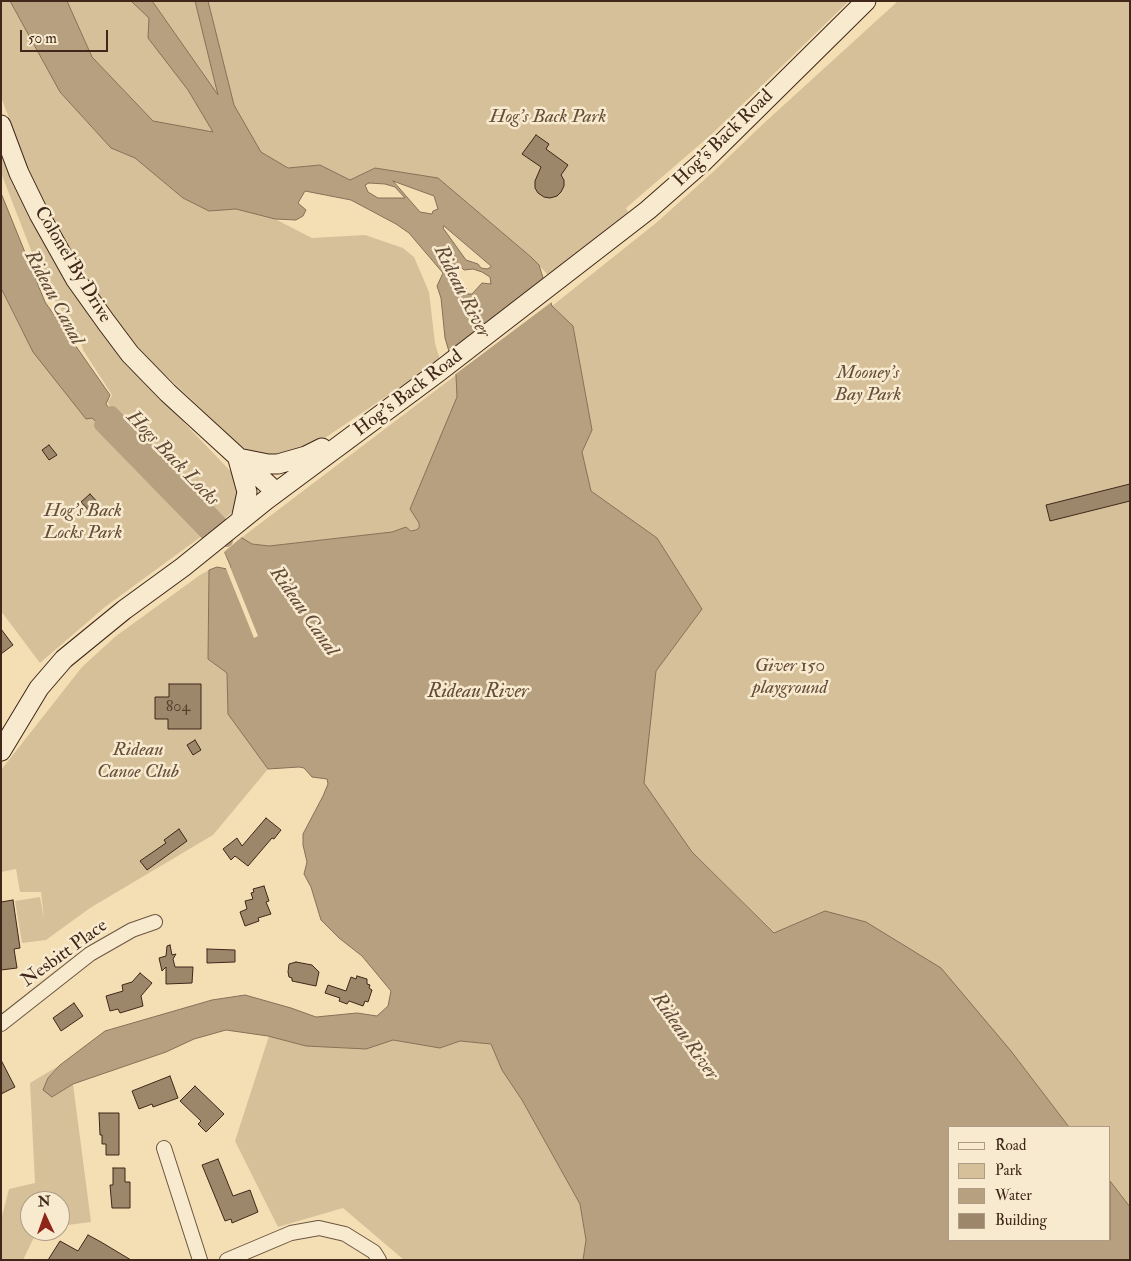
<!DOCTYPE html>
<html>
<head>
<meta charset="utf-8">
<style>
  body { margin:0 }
  #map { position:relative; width:1131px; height:1261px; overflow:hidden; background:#f4dfb5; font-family:"IM FELL Double Pica",serif }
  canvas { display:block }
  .frame { position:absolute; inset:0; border:2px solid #3f2719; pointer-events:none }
  .legend { position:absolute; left:948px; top:1126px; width:162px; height:115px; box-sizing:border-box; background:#f8eacf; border:1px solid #ae9c86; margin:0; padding:6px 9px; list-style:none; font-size:15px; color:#3f2719 }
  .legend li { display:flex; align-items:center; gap:10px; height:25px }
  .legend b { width:25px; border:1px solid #ae9c86 }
  .north { position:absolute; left:20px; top:1191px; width:50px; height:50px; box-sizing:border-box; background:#f8eacf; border:1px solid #ae9c86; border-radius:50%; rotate:357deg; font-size:14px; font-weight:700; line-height:20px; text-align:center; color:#3f2719 }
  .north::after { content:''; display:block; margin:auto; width:18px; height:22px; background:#8f2418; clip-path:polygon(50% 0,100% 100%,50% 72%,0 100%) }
  .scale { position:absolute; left:20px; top:30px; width:88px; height:22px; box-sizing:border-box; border:2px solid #3f2719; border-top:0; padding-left:6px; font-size:15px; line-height:18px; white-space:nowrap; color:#3f2719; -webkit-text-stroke:4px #f8eacf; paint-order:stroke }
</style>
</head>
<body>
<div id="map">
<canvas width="1131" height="1261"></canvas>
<div class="frame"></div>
<ul class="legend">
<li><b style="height:6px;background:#f8eacf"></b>Road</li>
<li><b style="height:14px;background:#d5c09a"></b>Park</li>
<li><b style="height:14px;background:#b6a080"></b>Water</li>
<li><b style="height:14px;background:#9d876a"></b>Building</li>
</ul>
<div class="north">N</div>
<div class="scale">50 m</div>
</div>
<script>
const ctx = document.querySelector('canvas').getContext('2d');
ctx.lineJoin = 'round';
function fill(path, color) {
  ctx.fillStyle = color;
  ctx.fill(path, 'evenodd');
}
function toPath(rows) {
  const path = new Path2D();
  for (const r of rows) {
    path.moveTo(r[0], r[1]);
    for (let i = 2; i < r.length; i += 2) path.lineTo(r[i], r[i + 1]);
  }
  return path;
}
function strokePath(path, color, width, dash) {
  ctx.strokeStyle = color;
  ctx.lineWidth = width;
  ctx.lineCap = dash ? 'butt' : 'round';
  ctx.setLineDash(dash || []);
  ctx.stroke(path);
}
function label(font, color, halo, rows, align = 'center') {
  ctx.font = font + ' "IM FELL Double Pica",serif';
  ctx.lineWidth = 5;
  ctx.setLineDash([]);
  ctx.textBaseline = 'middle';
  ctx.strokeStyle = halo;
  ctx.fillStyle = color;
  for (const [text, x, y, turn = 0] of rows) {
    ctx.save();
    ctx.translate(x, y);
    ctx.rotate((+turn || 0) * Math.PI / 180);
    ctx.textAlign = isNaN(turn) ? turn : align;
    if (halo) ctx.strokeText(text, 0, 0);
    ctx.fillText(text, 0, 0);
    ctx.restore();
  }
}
fill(toPath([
  [1,1,10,1,60,92,111,148,135,158,183,198,209,211,236,209,275,219,312,238,365,235,403,248,414,257,429,292,435,343,440,360,316,444,281,460,246,451,144,355,103,302,67,245,45,205,27,166,1,97],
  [67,1,131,1,150,18,188,90,214,132,153,122,92,57],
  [152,1,195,1,219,97,155,5],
  [208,1,849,1,712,134,626,208,628,212,548,275,531,257,438,178,375,168,350,180,320,165,288,168,261,152,234,105],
  [898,1,1130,1,1130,1207,1110,1181,1110,1127,1069,1127,1011,1051,825,911,775,933,692,852,643,783,656,671,702,609,657,538,591,491,582,452,592,430,573,326,552,306,656,223,713,172,763,124],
  [1,146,148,385,239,480,239,506,222,521,174,470,109,406,108,402,112,395,83,350,80,338,50,293,36,263,1,173],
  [1,288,22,331,86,419,92,418,100,425,206,533,105,607,40,663,1,611],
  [456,375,457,397,455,403,410,509,419,521,418,529,413,531,406,527,392,532,269,546,252,544,241,538],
  [209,570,208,659,227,673,228,714,268,769,213,835,90,908,46,940,22,943,15,901,40,897,44,920,41,892,20,892,16,869,1,872,1,770,82,667,116,636,200,575],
  [269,1036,306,1046,366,1049,393,1040,440,1048,460,1041,491,1044,502,1070,522,1100,580,1204,586,1241,583,1260,404,1260,343,1208,278,1227,235,1141],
  [60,1065,48,1078,53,1097,73,1084,91,1222,60,1226,60,1201,30,1201,30,1231,37,1231,23,1260,1,1260,1,1220,9,1189,35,1183,30,1083]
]), '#d5c09a');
const water = toPath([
  [10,1,67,1,92,57,153,121,213,132,188,90,148,38,149,18,131,1,152,1,155,5,218,95,195,1,208,1,234,105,261,152,288,168,320,165,350,180,375,168,438,178,531,257,539,265,552,306,573,326,592,430,582,452,591,491,657,538,702,609,656,671,644,783,692,852,774,933,825,911,866,922,941,968,1011,1051,1069,1127,950,1127,950,1240,1110,1240,1110,1181,1130,1207,1130,1260,583,1260,586,1240,580,1204,522,1100,502,1070,491,1044,460,1041,440,1048,393,1040,366,1049,306,1046,268,1036,226,1030,194,1039,166,1052,73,1084,52,1097,43,1090,48,1078,60,1065,105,1031,212,1000,245,995,291,1008,316,1017,357,1013,377,1016,388,1006,391,991,362,956,339,938,321,920,311,887,304,874,307,862,303,845,303,834,323,796,328,784,327,779,312,777,304,768,299,767,268,769,228,714,227,673,208,659,209,570,217,567,227,569,231,567,224,552,212,540,227,529,252,544,269,546,392,532,406,527,411,531,416,530,419,528,419,523,410,509,457,397,456,375,445,338,441,298,437,286,443,273,409,233,396,224,351,200,305,191,298,203,306,210,303,216,296,220,275,219,236,209,209,211,183,198,135,158,111,148,60,92,10,1],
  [393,181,434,196,438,209,433,211,432,214,420,212,393,181],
  [369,183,385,184,395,187,405,198,378,198,368,192,365,185,369,183],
  [444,226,491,266,491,267,487,269,481,268,478,264,466,260,443,228,444,226],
  [461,267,464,270,473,269,482,272,490,277,491,284,482,283,472,294,468,294,466,288,461,285,454,272,461,267],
  [1,193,45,302,110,395,106,404,112,412,100,425,92,418,86,419,33,352,1,288,1,193]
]);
fill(water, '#b6a080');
strokePath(water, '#867057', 1);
fill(toPath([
  [547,279,553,301,453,376,447,356],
  [228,527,243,536,224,552,258,636,254,638,225,566,227,566,222,553,210,541]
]), '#f4dfb5');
strokePath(toPath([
  [97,405,109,421,227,541],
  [112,412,213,514,227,529,212,540,100,425,112,412]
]), '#b6a080', 12);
const building = toPath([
  [536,135,549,144,546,149,568,165,561,175,564,180,564,186,561,192,557,196,550,198,544,197,538,193,535,188,535,181,541,167,522,154,536,135],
  [49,445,57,455,49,460,42,450,49,445],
  [1130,484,1130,501,1050,521,1046,505,1130,484],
  [90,494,101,506,92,514,81,502,90,494],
  [1,629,13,645,1,654,1,629],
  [169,684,201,684,201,729,168,729,168,719,155,719,155,697,169,697,169,684],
  [195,740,201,750,193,755,187,745,195,740],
  [266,818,281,830,274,839,272,838,248,866,235,856,231,860,223,849,237,838,242,846,266,818],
  [179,829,187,841,147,870,140,861,166,843,164,840,179,829],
  [264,886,269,901,266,902,271,914,258,918,259,921,245,926,240,912,247,909,245,901,253,899,251,893,254,892,253,889,264,886],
  [13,900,20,948,14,949,17,968,1,970,1,902,13,900],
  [170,945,172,955,176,954,173,959,175,967,193,967,192,983,166,984,166,967,162,971,159,958,166,956,167,946,170,945],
  [207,949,235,950,235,962,207,963,207,949],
  [296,962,312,965,319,972,316,986,292,981,292,978,289,977,288,972,289,964,296,962],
  [140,973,152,983,141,996,143,1006,120,1013,118,1009,110,1011,106,996,123,991,122,985,132,982,140,973],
  [357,976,367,979,367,984,370,985,369,988,372,990,368,1002,365,1001,363,1006,349,1001,347,1004,339,1001,340,998,325,993,328,985,346,991,351,977,356,979,357,976],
  [74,1003,83,1016,61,1031,53,1018,74,1003],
  [1,1060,15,1087,1,1094,1,1060],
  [170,1076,178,1098,153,1107,152,1104,139,1109,132,1091,170,1076],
  [195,1086,224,1114,206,1132,198,1124,201,1121,180,1101,195,1086],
  [99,1113,119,1113,119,1155,106,1155,106,1144,102,1144,102,1135,100,1135,99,1113],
  [218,1159,233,1196,250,1190,258,1212,232,1223,231,1219,225,1221,202,1165,218,1159],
  [113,1168,125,1168,125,1182,130,1182,130,1208,112,1208,110,1185,113,1185,113,1168],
  [88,1235,101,1242,131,1260,48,1260,60,1241,78,1251,88,1235]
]);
fill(building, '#9d876a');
strokePath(building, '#3f2719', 1);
const street = toPath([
  [1,1024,90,954,132,930,155,922],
  [164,1148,200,1260],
  [227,1260,291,1233,319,1228,345,1234,374,1252,379,1260]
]);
const secondary = toPath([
  [1,125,19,173,39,214,76,280,106,322,130,354,168,393,276,492],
  [238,458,268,464,278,464,306,456,322,448],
  [238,459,247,492,241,520],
  [1,751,39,688,64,659,124,610,183,567,266,500,437,373,648,210,704,161,866,1]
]);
strokePath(street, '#6c5540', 16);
strokePath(secondary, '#3f2719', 21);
strokePath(street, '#f8eacf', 14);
strokePath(secondary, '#f8eacf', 19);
label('16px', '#563f2d', null, [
  ["804",178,708]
]);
label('italic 19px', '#644d39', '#f8eacf', [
  ["Hog's Back Park",548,118],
  ["Mooney's",868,374],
  ["Bay Park",868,396],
  ["Hog's Back",83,512],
  ["Locks Park",83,534],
  ["Giver 150",790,667],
  ["playground",790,689],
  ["Rideau",138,751],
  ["Canoe Club",138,773]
]);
label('19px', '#3f2719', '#f8eacf', [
  ["Hog's Back Road",724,139,-44],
  ["Colonel By Drive",72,265,59],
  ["Hog's Back Road",409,394,-37],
  ["Nesbitt Place",65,954,-36]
]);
label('italic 20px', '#634b38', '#f8eacf', [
  ["Rideau River",461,292,63],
  ["Rideau Canal",53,298,62],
  ["Hogs Back Locks",172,459,46],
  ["Rideau Canal",303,612,55],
  ["Rideau River",478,693],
  ["Rideau River",684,1037,55]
]);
</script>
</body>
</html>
